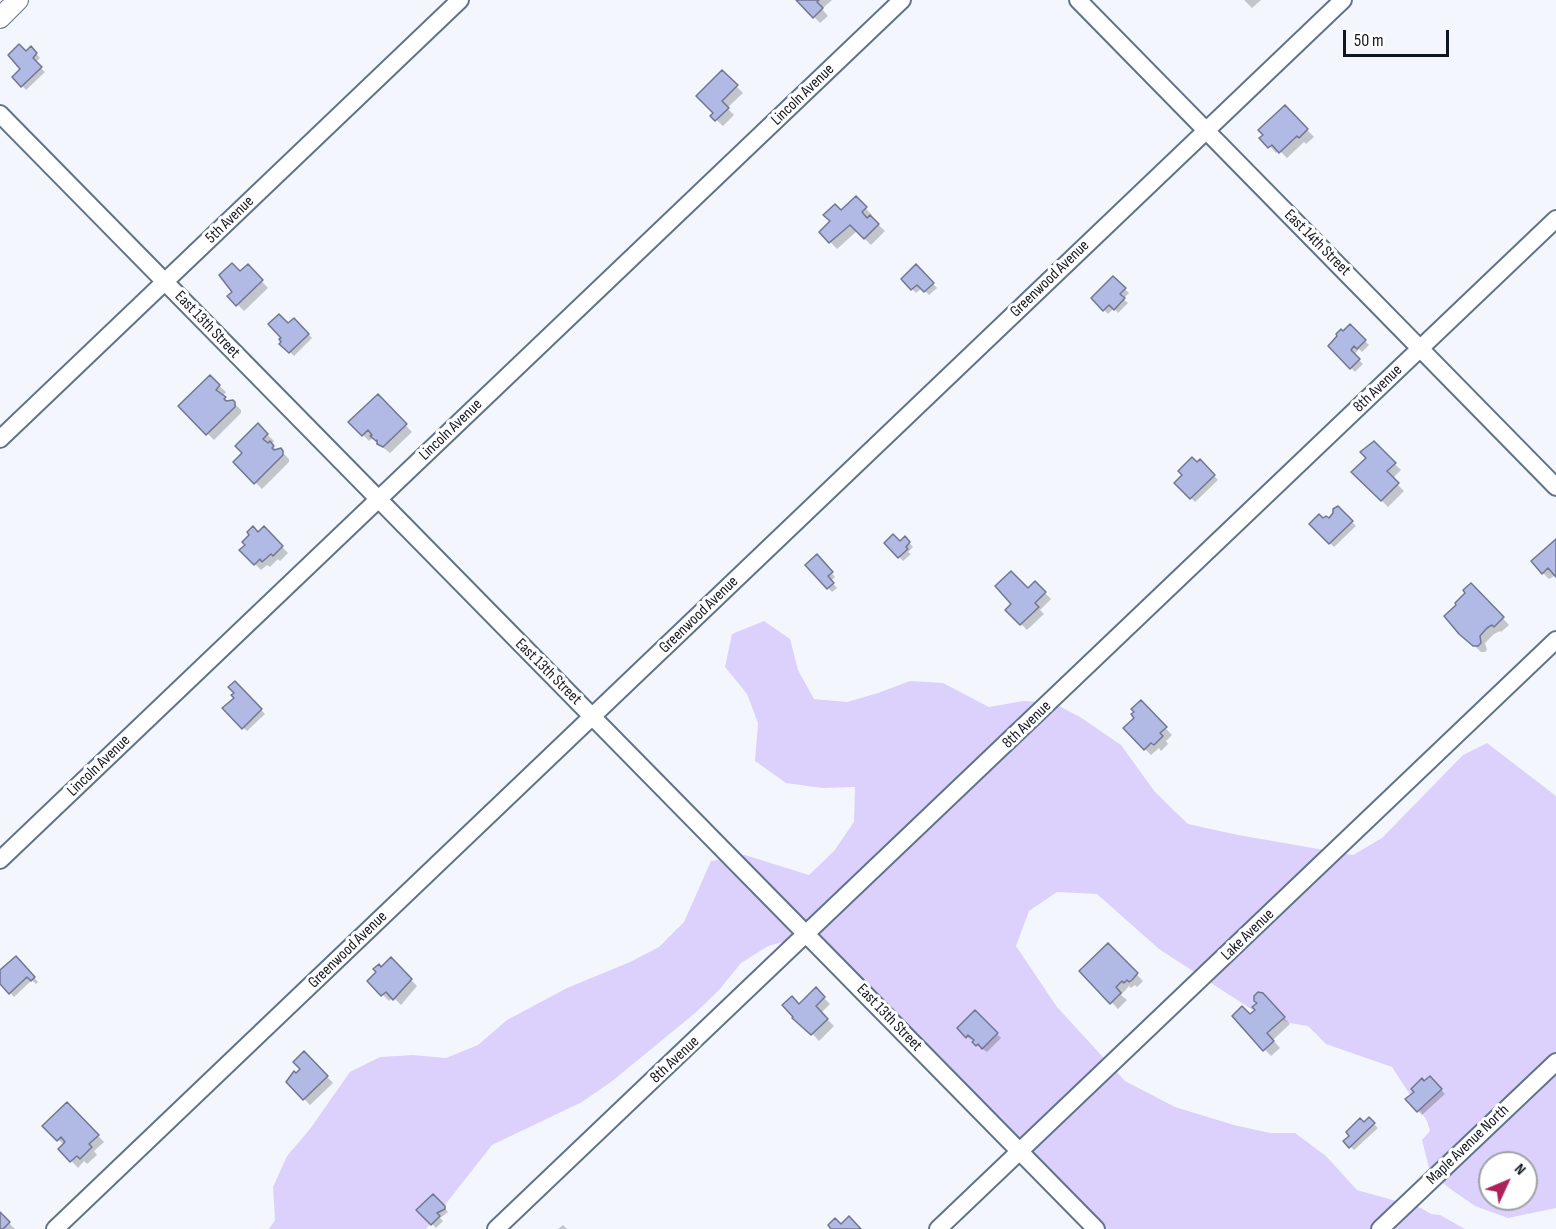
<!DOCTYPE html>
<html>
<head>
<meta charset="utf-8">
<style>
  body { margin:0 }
  #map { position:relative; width:1556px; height:1229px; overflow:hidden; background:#f3f7fd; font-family:"Sofia Sans Condensed",sans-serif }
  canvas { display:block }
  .north { position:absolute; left:1478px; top:1151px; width:60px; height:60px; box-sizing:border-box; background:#fff; border:2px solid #9fa2a6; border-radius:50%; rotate:46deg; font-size:16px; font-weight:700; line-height:24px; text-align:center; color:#101720 }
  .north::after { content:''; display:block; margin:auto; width:21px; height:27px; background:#ae205a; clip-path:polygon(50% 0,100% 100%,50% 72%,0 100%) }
  .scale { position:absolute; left:1343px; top:30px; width:106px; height:27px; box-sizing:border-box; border:3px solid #101720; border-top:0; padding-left:8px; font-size:18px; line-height:21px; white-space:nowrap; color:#101720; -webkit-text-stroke:4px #fff; paint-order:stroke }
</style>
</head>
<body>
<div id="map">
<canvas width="1556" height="1229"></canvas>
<div class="north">N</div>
<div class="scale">50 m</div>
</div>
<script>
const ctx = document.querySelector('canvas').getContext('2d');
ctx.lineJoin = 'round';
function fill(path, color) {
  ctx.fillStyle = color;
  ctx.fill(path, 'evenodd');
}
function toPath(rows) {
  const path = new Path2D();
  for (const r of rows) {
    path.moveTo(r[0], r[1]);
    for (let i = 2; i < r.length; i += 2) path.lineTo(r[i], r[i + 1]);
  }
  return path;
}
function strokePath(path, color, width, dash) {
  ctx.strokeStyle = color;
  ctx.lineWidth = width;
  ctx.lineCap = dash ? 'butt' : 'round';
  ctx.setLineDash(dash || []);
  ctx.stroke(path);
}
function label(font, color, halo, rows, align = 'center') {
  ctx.font = font + ' "Sofia Sans Condensed",sans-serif';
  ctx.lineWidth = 6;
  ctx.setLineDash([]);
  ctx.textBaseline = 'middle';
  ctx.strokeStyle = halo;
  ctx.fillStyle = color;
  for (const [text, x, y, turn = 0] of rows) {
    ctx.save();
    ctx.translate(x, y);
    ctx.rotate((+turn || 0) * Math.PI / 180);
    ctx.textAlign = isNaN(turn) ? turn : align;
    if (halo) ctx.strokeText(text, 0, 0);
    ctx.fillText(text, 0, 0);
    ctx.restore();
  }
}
fill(toPath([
  [764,621,790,639,798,670,814,699,847,702,878,693,910,681,943,683,989,707,1023,701,1046,702,1061,707,1080,717,1121,745,1155,792,1188,824,1238,835,1353,855,1382,838,1463,755,1487,743,1556,796,1556,1208,1508,1218,1475,1206,1449,1188,1430,1172,1422,1140,1430,1131,1427,1121,1392,1067,1326,1044,1308,1026,1290,1023,1251,1009,1159,949,1097,894,1057,892,1029,911,1016,946,1057,1007,1125,1081,1175,1107,1234,1125,1270,1133,1295,1133,1326,1156,1357,1190,1421,1208,1431,1214,1440,1215,1465,1229,1094,1229,801,937,768,946,741,963,719,990,694,1014,611,1082,582,1102,492,1145,426,1229,269,1229,275,1220,273,1187,287,1156,310,1129,350,1072,380,1057,413,1055,446,1058,478,1045,507,1020,567,988,630,962,659,947,684,922,711,861,745,855,809,875,834,851,854,822,855,787,822,788,786,783,755,761,758,723,747,694,725,667,732,634],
  [1490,1163,1526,1163,1526,1199,1490,1199]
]), '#dcd1fc');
fill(toPath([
  [798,0,832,0,822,9,828,16,820,23],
  [1244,0,1261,0,1252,8],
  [31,48,40,58,35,63,45,72,26,90,14,77,22,69],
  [722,72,743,93,727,108,734,115,723,126,712,116,715,113],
  [1285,107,1314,137,1306,144,1304,142,1287,158,1279,150,1276,153,1262,138],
  [856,198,872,215,870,217,885,231,871,245,857,231,837,249,821,232],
  [248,266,268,288,244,311,229,296,234,292,240,273],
  [916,266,937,288,929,295,922,288,916,293,903,279],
  [1113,278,1129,293,1123,299,1128,303,1118,313,1114,308,1108,314,1093,298],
  [294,320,312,338,294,356,282,344,288,325],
  [1350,326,1369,345,1362,352,1359,349,1354,355,1363,364,1355,372,1330,346],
  [210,377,226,392,223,396,229,402,232,401,241,410,241,413,214,440,180,406],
  [378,396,412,432,390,453,381,446,374,437,369,441,350,422],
  [258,426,274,441,271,444,277,451,280,450,289,459,289,462,262,489,235,462,244,453],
  [1373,443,1401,470,1392,479,1404,491,1388,507,1354,472,1368,458],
  [1200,461,1218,480,1195,502,1176,483],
  [1338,508,1356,526,1334,547,1311,524,1329,520],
  [264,528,288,553,280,561,278,559,270,567,267,565,261,570,241,550],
  [905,538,913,547,908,552,911,554,903,561,886,543,900,543],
  [1556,541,1556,575,1549,579,1543,573],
  [821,560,835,577,831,581,837,588,832,592,808,565],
  [1035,583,1051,599,1040,610,1044,614,1027,630,1007,610],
  [1471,585,1509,625,1501,632,1500,631,1494,634,1485,643,1487,650,1485,652,1481,652,1464,636,1467,593],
  [235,683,265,714,247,731,224,708,236,698],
  [1141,702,1172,735,1166,741,1168,744,1161,751,1159,748,1151,755,1125,729,1137,718],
  [1108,945,1143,981,1137,987,1135,985,1131,988,1129,986,1121,995,1127,1000,1118,1009,1081,971],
  [16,958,38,982,36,984,32,980,14,997,0,982,0,972],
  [391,959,417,986,401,1005,393,997,389,1001,369,981],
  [816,990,830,1004,821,1013,834,1026,819,1041,806,1027,799,1006],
  [1262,994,1290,1024,1273,1040,1280,1048,1271,1056,1234,1017,1250,1016,1257,1010],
  [975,1012,1001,1038,987,1052,977,1045,973,1037,971,1040,959,1028],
  [304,1053,333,1083,310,1105,288,1082,302,1069],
  [1430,1078,1445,1094,1422,1115,1407,1100],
  [67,1104,104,1142,94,1151,97,1155,87,1164,84,1161,78,1168,60,1149,64,1145,44,1126],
  [1369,1119,1378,1128,1354,1150,1345,1141],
  [433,1196,448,1212,440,1218,443,1221,436,1228,418,1210],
  [0,1214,15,1229,0,1229],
  [563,1225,567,1229,558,1229]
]), '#0003');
const building = toPath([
  [796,0,819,0,817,2,823,8,813,18,796,0],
  [19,44,26,51,31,46,37,53,33,58,42,67,21,87,12,77,20,69,8,55,19,44],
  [722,70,738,85,722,101,729,108,715,121,710,116,713,113,696,96,722,70],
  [1285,105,1308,129,1299,138,1297,136,1279,153,1272,145,1268,148,1259,138,1263,135,1258,130,1285,105],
  [856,196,867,207,862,212,867,218,870,215,879,224,864,239,850,225,829,243,819,232,830,221,823,215,835,204,841,210,856,196],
  [232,263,240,271,248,264,263,280,236,306,227,296,232,292,219,275,232,263],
  [916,264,934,283,924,292,917,285,911,290,901,279,916,264],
  [1113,276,1126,288,1120,294,1125,298,1114,310,1109,305,1103,311,1091,298,1113,276],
  [279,314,288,323,294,318,309,334,289,353,279,344,281,342,279,339,281,338,268,324,279,314],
  [1350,324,1366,340,1357,349,1354,346,1351,350,1360,359,1350,369,1328,346,1337,336,1336,334,1341,329,1343,331,1350,324],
  [210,375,220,385,216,390,226,397,224,399,226,401,233,400,235,402,235,407,206,435,178,406,210,375],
  [378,394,407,424,383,447,377,444,377,440,376,441,370,436,372,435,368,430,362,436,348,422,378,394],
  [258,423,268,434,263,439,268,443,270,441,274,446,272,448,274,450,281,448,283,451,283,455,254,484,233,462,242,453,235,446,258,423],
  [1374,441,1396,463,1387,471,1399,483,1381,501,1351,472,1366,458,1360,452,1374,441],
  [1192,457,1197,462,1200,459,1215,475,1190,499,1174,483,1182,475,1178,471,1192,457],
  [1338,506,1353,521,1329,544,1309,524,1319,514,1323,518,1326,516,1329,518,1333,513,1333,509,1338,506],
  [253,526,258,532,264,526,283,546,273,556,271,554,262,562,260,559,254,565,239,550,245,545,242,542,249,535,247,532,253,526],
  [893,534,900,541,905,536,910,542,906,547,908,549,898,558,884,543,893,534],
  [1556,539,1556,577,1548,568,1542,574,1531,561,1556,539],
  [817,554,833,572,828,576,834,583,827,589,805,565,817,554],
  [1011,571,1028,588,1035,581,1046,592,1035,603,1039,607,1020,625,1005,610,1011,604,995,586,1011,571],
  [1471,583,1504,617,1494,627,1492,625,1487,628,1480,636,1481,643,1478,646,1473,646,1459,634,1444,616,1456,605,1455,603,1465,593,1463,590,1471,583],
  [235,681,262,709,242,729,222,708,234,698,231,695,234,693,228,687,235,681],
  [1141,700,1167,727,1160,733,1163,736,1154,745,1151,743,1144,750,1123,728,1134,718,1131,714,1134,712,1131,709,1141,700],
  [1108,943,1138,973,1132,980,1129,982,1127,980,1124,983,1122,981,1116,987,1121,993,1110,1004,1079,971,1108,943],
  [16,956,35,977,31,981,27,977,9,994,0,984,0,970,16,956],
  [391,957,412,979,393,1000,386,992,381,996,367,981,376,972,373,969,379,964,381,967,391,957],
  [816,987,825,997,816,1006,828,1019,811,1035,792,1018,793,1017,782,1005,792,996,799,1004,816,987],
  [1258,992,1263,993,1285,1017,1267,1033,1274,1041,1263,1051,1232,1016,1242,1006,1250,1014,1255,1010,1252,1007,1257,1003,1254,1001,1254,996,1258,992],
  [975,1010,998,1033,982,1049,978,1044,976,1046,972,1042,974,1040,968,1035,966,1038,957,1028,975,1010],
  [304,1051,328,1076,303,1100,286,1082,294,1071,296,1073,300,1069,293,1062,304,1051],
  [1430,1076,1442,1089,1417,1112,1405,1099,1414,1092,1411,1089,1422,1078,1424,1081,1430,1076],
  [67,1102,99,1135,89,1144,92,1147,80,1159,77,1156,70,1162,58,1149,65,1142,61,1137,57,1141,42,1126,67,1102],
  [1369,1117,1375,1123,1349,1148,1343,1141,1349,1136,1346,1132,1360,1118,1364,1122,1369,1117],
  [433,1194,445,1206,445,1209,437,1213,440,1216,431,1225,416,1210,433,1194],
  [0,1212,10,1222,3,1229,0,1229,0,1212],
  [849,1216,861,1229,831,1229,828,1225,835,1218,841,1224,849,1216]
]);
fill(building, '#b1bae5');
strokePath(building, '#717691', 1.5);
const minor = toPath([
  [1078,0,1556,487],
  [0,114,1096,1229],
  [0,439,460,0],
  [0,860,902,0],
  [55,1229,1343,0],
  [496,1229,1556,219],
  [938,1229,1556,640],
  [1380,1229,1556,1062]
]);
const tertiary = toPath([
  [0,18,18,0]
]);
strokePath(minor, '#61738a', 20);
strokePath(tertiary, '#61738a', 22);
strokePath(minor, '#fff', 16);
strokePath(tertiary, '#fff', 20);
label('16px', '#101720', '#fff', [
  ["Lincoln Avenue",803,95,-44],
  ["5th Avenue",230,220,-44],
  ["East 14th Street",1317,243,45],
  ["Greenwood Avenue",1050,279,-44],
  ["East 13th Street",207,325,46],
  ["8th Avenue",1378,389,-44],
  ["Lincoln Avenue",451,430,-44],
  ["Greenwood Avenue",699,615,-44],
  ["East 13th Street",548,672,45],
  ["8th Avenue",1027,725,-44],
  ["Lincoln Avenue",99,766,-44],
  ["Lake Avenue",1248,935,-44],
  ["Greenwood Avenue",348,950,-44],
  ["East 13th Street",889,1018,46],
  ["8th Avenue",675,1060,-43],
  ["Maple Avenue North",1468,1145,-44]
]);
</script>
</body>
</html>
